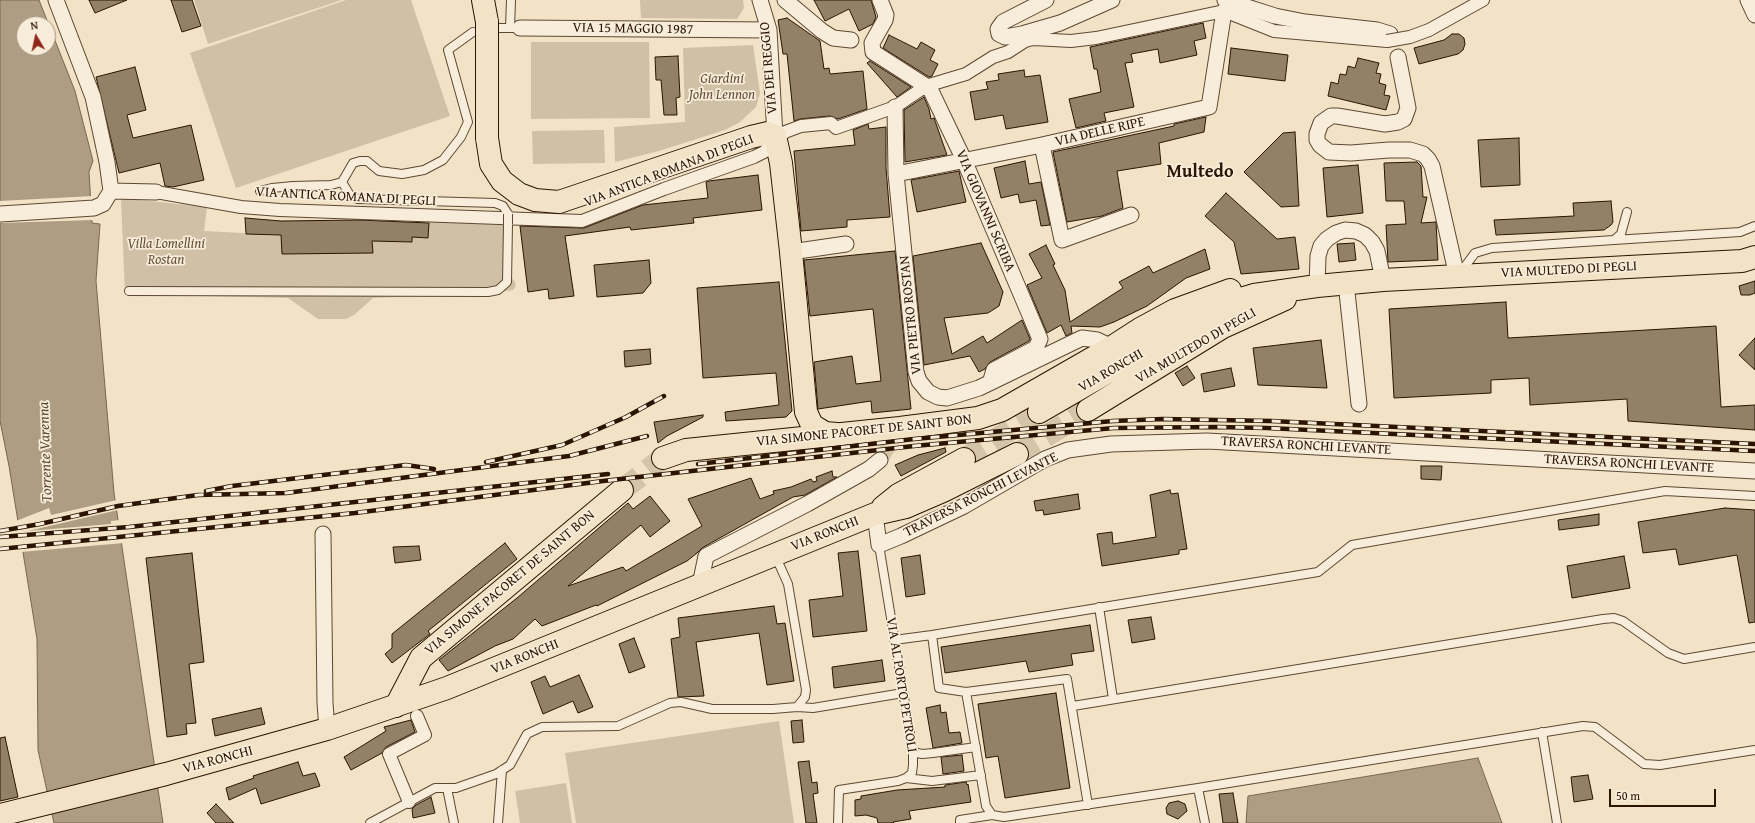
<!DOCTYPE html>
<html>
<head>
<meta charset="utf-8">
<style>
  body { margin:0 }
  #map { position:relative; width:1755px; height:823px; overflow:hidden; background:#f2e3c6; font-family:"Gentium Book Plus",serif }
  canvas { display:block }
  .north { position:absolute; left:16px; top:16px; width:40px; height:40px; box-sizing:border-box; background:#f7edda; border:1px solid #a59683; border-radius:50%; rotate:351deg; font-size:11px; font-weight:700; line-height:16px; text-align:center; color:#2b1401 }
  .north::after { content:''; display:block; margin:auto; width:14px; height:18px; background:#8f2418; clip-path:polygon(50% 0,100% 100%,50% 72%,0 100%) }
  .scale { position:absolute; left:1609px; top:789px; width:107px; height:18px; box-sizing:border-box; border:2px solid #2b1401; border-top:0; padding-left:5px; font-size:12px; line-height:14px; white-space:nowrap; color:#2b1401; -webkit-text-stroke:3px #f7edda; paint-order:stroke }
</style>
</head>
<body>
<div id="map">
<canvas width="1755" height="823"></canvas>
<div class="north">N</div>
<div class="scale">50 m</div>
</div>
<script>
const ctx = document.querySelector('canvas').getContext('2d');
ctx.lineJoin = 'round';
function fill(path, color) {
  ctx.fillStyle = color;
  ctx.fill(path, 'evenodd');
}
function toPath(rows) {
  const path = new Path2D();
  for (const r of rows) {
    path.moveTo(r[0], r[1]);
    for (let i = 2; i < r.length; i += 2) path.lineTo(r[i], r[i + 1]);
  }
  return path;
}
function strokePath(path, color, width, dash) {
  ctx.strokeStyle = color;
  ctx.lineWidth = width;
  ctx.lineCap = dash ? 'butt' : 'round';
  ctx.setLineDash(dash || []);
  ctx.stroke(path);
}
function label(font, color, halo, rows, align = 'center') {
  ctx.font = font + ' "Gentium Book Plus",serif';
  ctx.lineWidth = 3.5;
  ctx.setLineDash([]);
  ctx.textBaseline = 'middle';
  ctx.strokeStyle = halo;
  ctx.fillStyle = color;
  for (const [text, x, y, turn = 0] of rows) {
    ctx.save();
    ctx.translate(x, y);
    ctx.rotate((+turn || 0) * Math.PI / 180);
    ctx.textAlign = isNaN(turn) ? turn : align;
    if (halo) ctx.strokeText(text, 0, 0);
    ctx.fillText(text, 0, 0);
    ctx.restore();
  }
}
fill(toPath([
  [194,0,342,0,208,44],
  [346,0,411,0,450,116,236,188,190,53],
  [640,0,743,0,744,8,737,19,641,18],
  [531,42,649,42,650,118,531,119],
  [753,45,760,93,756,107,740,122,725,130,659,151,615,162,614,127,685,122,683,48],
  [604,130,605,163,533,164,532,131],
  [121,198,207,207,204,231,281,235,282,254,373,253,372,241,411,242,412,237,428,238,429,222,501,222,500,210,512,211,510,275,515,282,516,286,513,290,500,292,373,298,354,315,346,319,318,319,288,298,125,294],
  [779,721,794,823,576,823,565,753],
  [566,783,572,823,520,823,515,791]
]), '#d0c0a5');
const water = toPath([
  [0,0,39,0,75,91,93,161,89,172,92,223,100,224,96,281,114,493,163,823,54,823,38,750,37,639,9,466,0,421,0,0],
  [24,24,48,24,48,48,24,48,24,24],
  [1478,758,1502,823,1246,823,1248,796,1478,758]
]);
fill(water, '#ae9d83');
strokePath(water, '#7a664f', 1);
fill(toPath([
  [93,196,94,220,0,223,0,201],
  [117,500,118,510,28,531,111,524,111,521,120,520,124,543,21,552,16,521,49,508,51,515]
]), '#f2e3c6');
const building = toPath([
  [89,0,127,0,95,13,89,0],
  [171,0,192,0,201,26,182,32,171,0],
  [814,0,871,0,876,17,873,24,859,31,849,9,825,21,814,0],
  [787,18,820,41,824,69,829,68,830,74,863,71,867,109,838,119,830,116,800,119,794,121,787,54,783,54,778,20,787,18],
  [1203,23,1206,38,1194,41,1197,55,1160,63,1158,49,1131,54,1133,62,1125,63,1134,107,1104,113,1106,121,1076,128,1069,99,1101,92,1097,69,1094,69,1090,47,1203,23],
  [1452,34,1459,34,1464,38,1465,44,1463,50,1458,54,1419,64,1414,48,1444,40,1452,34],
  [889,35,917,49,921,42,935,50,930,60,938,64,932,76,929,77,883,48,889,35],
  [1231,48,1288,55,1285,81,1228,74,1231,48],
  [678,56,680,97,676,98,677,115,664,115,661,80,656,80,655,57,678,56],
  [1358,58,1379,63,1376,73,1381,74,1379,83,1386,85,1384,95,1390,96,1386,110,1328,96,1331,82,1338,84,1340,74,1346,75,1348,66,1355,68,1358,58],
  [870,61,911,87,897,97,867,63,870,61],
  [135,67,146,110,127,115,133,138,191,125,204,180,173,187,165,186,160,163,119,173,96,77,135,67],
  [1024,70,1025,77,1040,75,1048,122,1006,129,1003,115,975,120,970,92,988,89,986,82,999,80,998,74,1024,70],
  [924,97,929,109,931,119,934,118,947,155,905,162,904,110,924,97],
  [1206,117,1204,132,1159,143,1161,164,1117,171,1123,208,1102,216,1067,222,1053,152,1174,126,1174,124,1206,117],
  [868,124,869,129,886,127,886,168,890,217,847,220,847,227,801,231,794,151,855,145,853,130,868,124],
  [1295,132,1299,206,1281,207,1244,172,1283,133,1295,132],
  [1519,138,1520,185,1481,187,1478,140,1519,138],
  [1025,161,1029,184,1041,182,1050,225,1041,226,1036,200,1020,203,1018,194,1001,198,994,168,1025,161],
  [1417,162,1421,166,1423,197,1427,197,1421,223,1436,222,1438,260,1388,262,1386,225,1406,224,1404,201,1386,201,1384,163,1417,162],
  [1358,165,1363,213,1327,217,1323,168,1358,165],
  [959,171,966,202,917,212,911,180,959,171],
  [758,175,762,210,693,218,694,223,631,230,630,227,565,236,574,296,549,299,548,289,528,292,520,226,584,228,643,205,708,198,706,182,709,181,758,175],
  [1226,193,1277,239,1295,237,1299,269,1241,274,1234,242,1205,216,1226,193],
  [1611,201,1613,222,1611,225,1604,230,1496,235,1494,220,1574,216,1573,203,1611,201],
  [245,218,281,221,360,220,429,223,428,238,412,237,412,242,372,241,373,253,282,254,281,235,246,234,245,218],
  [981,243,1003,292,999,306,988,313,944,318,952,354,983,336,987,343,1022,320,1030,339,1029,341,990,362,985,369,979,372,970,356,924,365,913,256,981,243],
  [1354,243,1356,260,1339,262,1337,244,1354,243],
  [1046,245,1055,264,1053,265,1065,290,1070,322,1123,288,1119,282,1149,266,1153,273,1205,249,1210,269,1186,278,1147,306,1114,322,1100,327,1071,326,1072,333,1066,336,1061,325,1047,333,1027,285,1042,278,1029,254,1046,245],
  [895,251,911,409,872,413,871,401,818,409,814,362,852,356,856,384,881,381,873,309,810,316,804,260,895,251],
  [649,260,651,283,643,293,597,297,594,265,649,260],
  [1755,281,1755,293,1750,295,1741,295,1739,286,1755,281],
  [779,282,792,411,786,417,726,421,725,412,779,405,776,373,703,378,697,288,779,282],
  [1506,302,1508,338,1716,326,1721,407,1755,405,1755,430,1628,421,1627,399,1530,405,1529,378,1491,380,1491,393,1394,398,1389,309,1506,302],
  [1755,338,1755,370,1739,355,1755,338],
  [1321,340,1327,388,1258,385,1253,348,1321,340],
  [650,349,651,364,625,367,624,351,650,349],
  [1187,366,1195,378,1183,386,1175,373,1187,366],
  [1231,368,1235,386,1204,392,1201,374,1231,368],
  [703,415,703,417,667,436,658,443,654,422,703,415],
  [945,448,946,452,901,476,895,465,918,455,945,448],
  [1421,466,1442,466,1441,480,1421,479,1421,466],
  [832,471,833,477,837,477,805,495,793,497,702,548,697,553,687,561,597,606,596,605,542,626,535,619,513,639,495,646,448,671,439,660,517,598,628,503,633,509,650,496,670,521,650,537,641,525,568,586,623,567,626,571,702,526,688,499,751,478,760,499,774,494,773,491,791,487,811,479,813,482,817,481,816,477,832,471],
  [1170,490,1171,494,1178,493,1187,549,1179,550,1179,554,1102,566,1097,534,1112,532,1113,544,1156,537,1150,495,1170,490],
  [1078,494,1080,509,1044,515,1043,510,1036,511,1034,501,1078,494],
  [1725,508,1755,510,1755,622,1749,623,1737,555,1679,565,1676,549,1643,553,1638,522,1725,508],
  [1599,514,1599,525,1559,530,1558,520,1599,514],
  [505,543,517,559,428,631,430,634,392,663,385,654,392,648,392,634,505,543],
  [419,546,421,560,395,563,393,547,419,546],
  [858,551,867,631,813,637,809,600,843,596,838,553,858,551],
  [192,553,204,662,189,664,196,723,186,724,187,734,167,737,146,558,192,553],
  [920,555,925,594,906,597,901,558,920,555],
  [1624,556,1630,588,1572,598,1567,566,1624,556],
  [774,606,777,624,785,623,794,681,767,685,759,633,696,642,704,696,678,697,671,639,680,637,678,618,774,606],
  [1151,617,1155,639,1132,643,1128,620,1151,617],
  [1090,625,1094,651,1071,654,1073,665,1029,672,1026,661,945,673,941,647,1090,625],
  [634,638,645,667,629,673,619,644,634,638],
  [882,660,885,681,834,688,832,667,882,660],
  [579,675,593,707,578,713,573,701,543,714,531,682,545,676,550,687,579,675],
  [1056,693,1070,788,1005,798,998,756,986,758,978,704,1056,693],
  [940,705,941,713,946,712,949,733,960,732,962,743,933,748,926,708,940,705],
  [261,708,265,724,215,736,212,719,261,708],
  [411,720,415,732,386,747,382,753,351,770,344,757,386,731,384,727,411,720],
  [802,720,804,742,793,743,791,721,802,720],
  [5,737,18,797,0,801,0,738,5,737],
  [962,755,964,771,943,774,941,757,962,755],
  [809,761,812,783,817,782,818,793,813,794,817,823,806,823,798,762,809,761],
  [298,762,303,776,315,773,320,786,261,804,256,788,229,800,226,788,254,778,253,776,298,762],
  [1588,775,1593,799,1574,802,1571,777,1588,775],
  [966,782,967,785,968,784,971,802,909,811,911,819,893,822,894,823,878,823,877,818,866,815,855,816,855,800,861,799,861,796,897,790,945,787,945,785,966,782],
  [1233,793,1238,823,1223,823,1219,794,1233,793],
  [431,797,435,813,413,818,412,809,416,805,431,797],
  [1178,801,1185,804,1187,811,1178,819,1167,814,1166,808,1169,803,1178,801],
  [216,804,234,823,216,823,207,813,216,804]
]);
fill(building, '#928067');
strokePath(building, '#2b1401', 1);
strokePath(toPath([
  [880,460,900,428]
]), '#d4c4a8', 15, [15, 8]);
strokePath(toPath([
  [1017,454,1088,410],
  [964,459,1039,412],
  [622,490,663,458]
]), '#d4c4a8', 22, [22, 11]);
const service = toPath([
  [498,28,515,28],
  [510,28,511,0],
  [342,182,350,195,358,199,495,203,503,206,508,214],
  [260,191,272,188,293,186,331,185,342,182,353,163,360,161,367,161,379,171,402,174,424,170,443,160,461,137,468,122,448,50,473,32],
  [1614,240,1740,232,1755,226],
  [1460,273,1475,253,1492,248,1614,240,1621,234,1627,212],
  [129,291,488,292,498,290,507,282,508,224],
  [1099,607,1113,699],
  [932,635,939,688,966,692,986,806,992,815,1004,817,1198,788,1583,726,1595,727,1644,764,1660,765,1755,750],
  [894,640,932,635,1318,572,1352,545,1665,491,1755,496],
  [966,692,1067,679,1088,805],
  [1073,706,1603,619,1614,618,1623,621,1668,653,1684,659,1755,647],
  [797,707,813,708,903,693],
  [1542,732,1557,823],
  [913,752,922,754,933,753,976,747],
  [906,778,932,781,981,775],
  [447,788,454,823],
  [1198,788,1205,823],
  [370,823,435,788,456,788,496,774,510,765,527,734,542,727,618,726,670,703,681,702,712,709,773,709,797,707,805,697,806,690,788,584,775,555],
  [498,823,502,770],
  [838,823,839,790,898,781,906,778,912,773,913,765,913,752,879,545],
  [960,823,960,820,992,815]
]);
const pedestrian = toPath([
  [1429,30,1483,0],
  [156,192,241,207,280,210,582,221,664,189,754,157,764,152,785,132,801,126,831,123,836,128,895,107,926,86,966,74,993,57,1008,52,1025,41,1033,39,1071,41,1096,38,1224,11,1274,31,1387,41],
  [409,802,389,754,425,735,417,716]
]);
const minor = toPath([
  [56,0,93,97,107,162,111,191,156,192],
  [760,0,769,30,775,136],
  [785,0,822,31,833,38,851,40],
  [880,0,886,15,885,20,872,43,873,52,926,86,931,91,964,160,1040,339,1036,348,994,370,991,380],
  [1046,0,1003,22,998,29,999,34,1005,37,1022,34,1060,23,1112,0],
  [1225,0,1275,16,1305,22,1377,30,1390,34],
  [1748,0,1755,15],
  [520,28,769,30],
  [1398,57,1408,108,1404,119,1398,122,1385,124,1337,116,1331,116,1321,123,1317,134,1317,140,1320,145,1329,152,1351,153,1389,150,1410,150,1423,154,1428,159,1432,166,1457,276],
  [895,107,896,174,916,372,919,381,928,392,938,397,947,398,979,388,1082,338,1097,340,1112,347],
  [1042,145,1062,240,1131,215],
  [896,174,1042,145,1209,107,1224,11],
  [0,214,94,208,103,204,111,191],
  [791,252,846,244],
  [1346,283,1359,404],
  [1317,286,1318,256,1321,246,1327,239,1336,233,1345,230,1356,231,1365,235,1372,242,1377,251,1383,280],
  [875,514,879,545,901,536,964,506,1045,459,1068,450,1111,444,1207,441,1755,471],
  [323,534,325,703,327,729],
  [700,585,706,556,807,504,869,469,880,460]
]);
const primary = toPath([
  [775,136,781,163,791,252,806,412,812,425,825,433,837,434],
  [1088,410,1223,327,1285,299],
  [1039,412,1227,303,1254,295,1317,286,1383,280,1742,261,1755,257],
  [663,458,686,450,900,428,978,418,1002,410,1112,347,1140,329,1175,310,1230,290],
  [883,507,898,495,964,459],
  [396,706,421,658,622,490],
  [0,815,166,774,327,729,447,688,875,514,906,507,943,491,1017,454]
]);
const motorway = toPath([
  [483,0,487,22],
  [487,138,491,164,502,181,519,194,535,200,559,202,751,137,768,133,775,136]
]);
strokePath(service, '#5d4832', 10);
strokePath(pedestrian, '#5d4832', 14);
strokePath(minor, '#5d4832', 17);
strokePath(primary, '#2b1401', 24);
strokePath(motorway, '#2b1401', 24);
strokePath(service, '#f7edda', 8);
strokePath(pedestrian, '#f7edda', 12);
strokePath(minor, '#f7edda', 15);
strokePath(primary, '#f2e3c6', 22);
strokePath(motorway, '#f2e3c6', 22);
const rail = toPath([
  [486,462,562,445,626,417,664,396],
  [698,464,914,439,1113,421,1163,419,1271,421,1755,444],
  [206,491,232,486,406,465,434,469],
  [0,531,40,524,118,506,198,495,286,493,569,456,647,436],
  [0,537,129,527,608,474],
  [0,549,355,513,603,481,914,446,1114,428,1217,427,1267,428,1755,451]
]);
strokePath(rail, '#2b1401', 4.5);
strokePath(rail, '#f7edda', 3, [9]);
const serviceBridge = toPath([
  [508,214,508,224]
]);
const pedestrianBridge = toPath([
  [1387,41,1410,37,1429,30]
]);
const motorwayBridge = toPath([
  [487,138,487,22]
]);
strokePath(serviceBridge, '#5d4832', 10, []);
strokePath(pedestrianBridge, '#5d4832', 14, []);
strokePath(motorwayBridge, '#2b1401', 24, []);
strokePath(serviceBridge, '#f7edda', 8);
strokePath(pedestrianBridge, '#f7edda', 12);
strokePath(motorwayBridge, '#f2e3c6', 22);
label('14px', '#2b1401', '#f7edda', [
  ["VIA 15 MAGGIO 1987",633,29,1],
  ["VIA DEI REGGIO",769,68,-95],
  ["VIA DELLE RIPE",1100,132,-13],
  ["VIA ANTICA ROMANA DI PEGLI",669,171,-21],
  ["VIA ANTICA ROMANA DI PEGLI",346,197,3],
  ["VIA GIOVANNI SCRIBA",985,211,67],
  ["VIA MULTEDO DI PEGLI",1569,270,-3],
  ["VIA PIETRO ROSTAN",911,315,-96],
  ["VIA MULTEDO DI PEGLI",1196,346,-30],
  ["VIA RONCHI",1111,371,-30],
  ["VIA SIMONE PACORET DE SAINT BON",864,431,-6],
  ["TRAVERSA RONCHI LEVANTE",1306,446,3],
  ["TRAVERSA RONCHI LEVANTE",1629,464,3],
  ["TRAVERSA RONCHI LEVANTE",981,495,-27],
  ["VIA RONCHI",825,534,-22],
  ["VIA SIMONE PACORET DE SAINT BON",510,583,-40],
  ["VIA RONCHI",525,657,-22],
  ["VIA AL PORTO PETROLI",901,685,81],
  ["VIA RONCHI",218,760,-15]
]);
label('italic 14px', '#65503a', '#f7edda', [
  ["Giardini",722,79],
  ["John Lennon",722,95],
  ["Villa Lomellini",166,244],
  ["Rostan",166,260]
]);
label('italic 15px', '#5f4b35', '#f7edda', [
  ["Torrente Varenna",46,452,-92]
]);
label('bold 18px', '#2b1401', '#f7edda', [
  ["Multedo",1200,172]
]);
</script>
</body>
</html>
